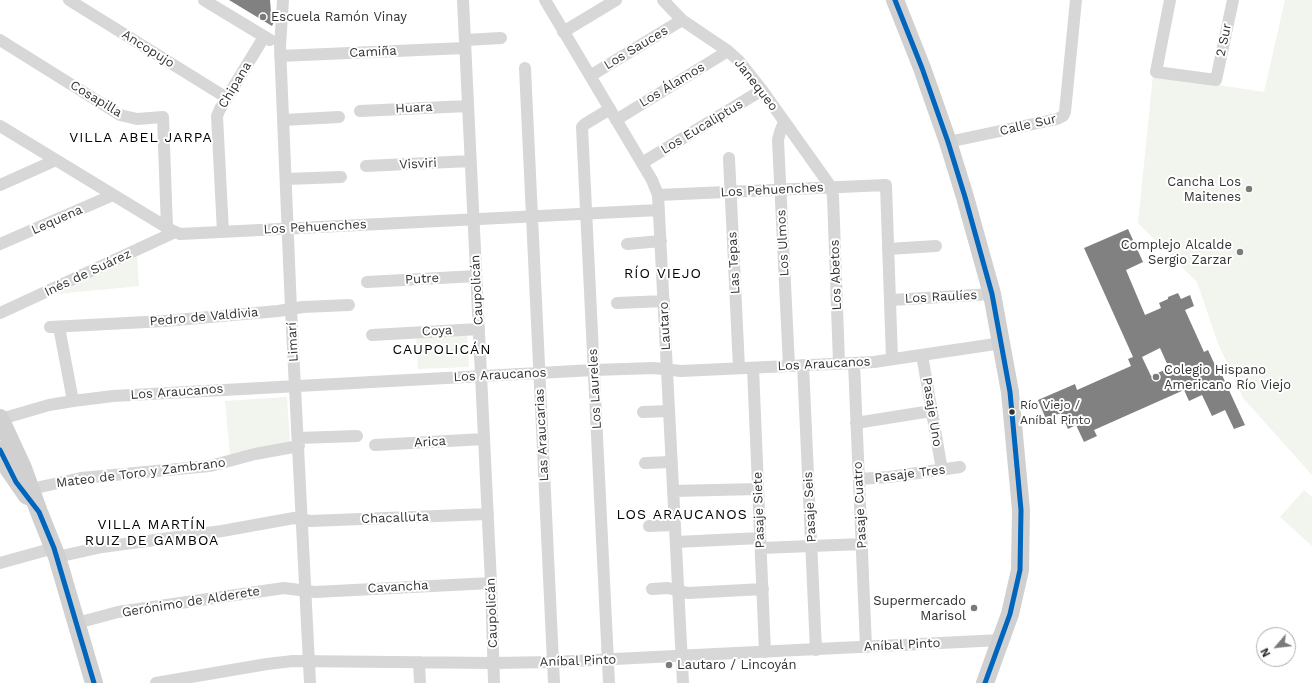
<!DOCTYPE html>
<html>
<head>
<meta charset="utf-8">
<style>
  body { margin:0 }
  #map { position:relative; width:1312px; height:683px; overflow:hidden; background:#fff; font-family:"Work Sans",sans-serif }
  canvas { display:block }
  .north { position:absolute; left:1256px; top:627px; width:40px; height:40px; box-sizing:border-box; background:#fff; border:1px solid #adadad; border-radius:50%; rotate:242deg; font-size:11px; font-weight:700; line-height:16px; text-align:center; color:#333 }
  .north::after { content:''; display:block; margin:auto; width:14px; height:18px; background:#7a7a7a; clip-path:polygon(50% 0,100% 100%,50% 72%,0 100%) }
</style>
</head>
<body>
<div id="map">
<canvas width="1312" height="683"></canvas>
<div class="north">N</div>
</div>
<script>
const ctx = document.querySelector('canvas').getContext('2d');
ctx.lineJoin = 'round';
function fill(path, color) {
  ctx.fillStyle = color;
  ctx.fill(path, 'evenodd');
}
function toPath(rows) {
  const path = new Path2D();
  for (const r of rows) {
    path.moveTo(r[0], r[1]);
    for (let i = 2; i < r.length; i += 2) path.lineTo(r[i], r[i + 1]);
  }
  return path;
}
function strokePath(path, color, width, dash) {
  ctx.strokeStyle = color;
  ctx.lineWidth = width;
  ctx.lineCap = dash ? 'butt' : 'round';
  ctx.setLineDash(dash || []);
  ctx.stroke(path);
}
function label(font, color, halo, rows, align = 'center') {
  ctx.font = font + ' "Work Sans",sans-serif';
  ctx.lineWidth = 4;
  ctx.setLineDash([]);
  ctx.textBaseline = 'middle';
  ctx.strokeStyle = halo;
  ctx.fillStyle = color;
  for (const [text, x, y, turn = 0] of rows) {
    ctx.save();
    ctx.translate(x, y);
    ctx.rotate((+turn || 0) * Math.PI / 180);
    ctx.textAlign = isNaN(turn) ? turn : align;
    if (halo) ctx.strokeText(text, 0, 0);
    ctx.fillText(text, 0, 0);
    ctx.restore();
  }
}
fill(toPath([
  [1285,0,1312,0,1312,475,1243,398,1217,341,1197,282,1138,223,1153,75,1264,92],
  [137,256,139,286,57,294],
  [467,332,469,367,418,369,416,335],
  [287,397,290,443,230,456,225,401],
  [1304,490,1312,497,1312,546,1280,517]
]), '#f1f5ed');
fill(toPath([
  [229,0,270,0,271,12,275,15,274,22,272,26],
  [1128,229,1143,262,1126,270,1145,315,1161,308,1159,303,1168,299,1168,297,1178,293,1181,299,1190,295,1194,306,1185,310,1204,352,1208,350,1220,376,1222,375,1245,425,1234,429,1225,410,1212,416,1202,395,1189,401,1184,390,1094,430,1097,436,1084,442,1076,425,1068,429,1061,413,1046,419,1038,400,1075,384,1077,390,1131,366,1128,359,1133,357,1084,248],
  [1160,348,1169,368,1151,376,1142,357]
]), '#818181');
strokePath(toPath([
  [69,0,227,98],
  [204,0,270,40],
  [283,0,280,46,291,309,310,683],
  [463,0,491,583,494,683],
  [545,0,652,180,658,195,683,683],
  [663,0,682,20,728,51,739,61,762,90,831,187,833,196,839,363],
  [1170,0,1156,72,1216,80,1233,0],
  [563,32,616,0],
  [0,40,120,115,137,119,163,117,167,228],
  [465,40,501,38],
  [280,56,465,48],
  [525,68,554,683],
  [590,76,682,20],
  [360,111,468,106],
  [283,120,339,117],
  [616,120,728,51],
  [784,122,780,132,778,140,789,366],
  [0,126,171,230,180,234,659,210],
  [948,142,1057,119,1063,116,1065,112,1076,0],
  [729,158,739,368],
  [642,163,762,90],
  [366,166,470,161],
  [286,179,341,177],
  [0,185,56,160],
  [658,195,886,185,892,359],
  [223,232,217,116,220,109,264,37],
  [0,244,113,195],
  [627,244,661,241],
  [888,249,936,246],
  [367,282,476,276],
  [891,300,992,294],
  [617,303,664,301],
  [0,313,175,232],
  [50,327,165,321,278,311,303,307,349,305],
  [59,327,73,401],
  [372,335,479,329],
  [922,355,942,470],
  [854,363,866,647],
  [803,365,816,650],
  [753,368,765,652],
  [643,412,669,411],
  [1,419,49,405,73,401,113,396,594,370,654,368,681,371,854,363,874,362,1002,343],
  [856,423,931,411],
  [298,438,357,436],
  [375,445,484,439],
  [645,463,672,462],
  [859,479,889,477,960,467],
  [31,489,81,478,210,466,255,454,299,446],
  [673,491,758,489],
  [649,526,675,525],
  [676,542,760,538],
  [761,548,862,544],
  [57,557,102,547,222,531,294,518,310,521,488,514],
  [0,563,54,548],
  [652,589,668,588,688,593,763,589],
  [77,623,118,612,284,588,315,592,491,583],
  [419,662,420,683],
  [156,683,267,664,293,661,493,663,553,662,1001,640],
  [609,683,582,127,585,124,610,109]
]), '#d7d7d7', 12);
strokePath(toPath([
  [895,0,922,68,948,142,965,197,992,294,1010,392,1021,510,1020,570,1010,614,985,683],
  [0,418,23,468,39,512,57,557,94,683],
  [0,450,9,470,27,496]
]), '#d0d0d0', 18);
strokePath(toPath([
  [895,0,922,68,948,142,965,197,992,294,1010,392,1021,510,1020,570,1010,614,985,683],
  [0,450,16,482,39,512,54,548,94,683]
]), '#0065bd', 5);
for (const [x, y, r, color] of [
  [263,17,4,"#7a7a7a"],
  [1249,189,4,"#7a7a7a"],
  [1240,252,4,"#7a7a7a"],
  [1156,377,4,"#7a7a7a"],
  [1012,412,3.5,"#333"],
  [974,608,4,"#7a7a7a"],
  [669,665,4,"#7a7a7a"]
]) {
  const dot = new Path2D();
  dot.arc(x, y, r, 0, 2 * Math.PI);
  ctx.fillStyle = color;
  ctx.fill(dot);
  strokePath(dot, '#fff', 1.5);
}
label('12px', '#333', '#fff', [
  ["Río Viejo /",1020,405],
  ["Aníbal Pinto",1020,420]
], 'left');
label('13px', '#333', '#fff', [
  ["Escuela Ramón Vinay",271,17],
  ["Cancha Los",1241,182,"right"],
  ["Maitenes",1241,197,"right"],
  ["Complejo Alcalde",1232,245,"right"],
  ["Sergio Zarzar",1232,260,"right"],
  ["Colegio Hispano",1164,370],
  ["Americano Río Viejo",1164,385],
  ["Supermercado",966,601,"right"],
  ["Marisol",966,616,"right"],
  ["Lautaro / Lincoyán",677,665]
], 'left');
label('13px', '#333', '#fff', [
  ["2 Sur",1224,40,-78],
  ["Los Sauces",636,48,-31],
  ["Ancopujo",148,49,32],
  ["Camiña",373,52,-3],
  ["Chipana",235,85,-59],
  ["Los Álamos",672,85,-31],
  ["Janequeo",756,85,52],
  ["Cosapilla",96,99,31],
  ["Huara",414,108,-3],
  ["Calle Sur",1028,125,-13],
  ["Los Eucaliptus",702,127,-31],
  ["Visviri",418,164,-3],
  ["Los Pehuenches",772,190,-3],
  ["Lequena",57,220,-24],
  ["Los Pehuenches",315,227,-3],
  ["Los Ulmos",783,243,-93],
  ["Las Tepas",734,263,-93],
  ["Inés de Suárez",88,273,-25],
  ["Los Abetos",836,275,-92],
  ["Putre",422,279,-3],
  ["Caupolicán",477,290,-93],
  ["Los Raulíes",941,297,-3],
  ["Pedro de Valdivia",204,317,-5],
  ["Lautaro",665,326,-93],
  ["Coya",437,331,-3],
  ["Limarí",293,342,-93],
  ["Los Araucanos",824,364,-3],
  ["Los Araucanos",500,375,-3],
  ["Los Laureles",595,389,-93],
  ["Los Araucanos",177,392,-4],
  ["Pasaje Uno",932,412,81],
  ["Las Araucarias",542,435,-93],
  ["Arica",430,442,-3],
  ["Mateo de Toro y Zambrano",141,473,-7],
  ["Pasaje Tres",910,474,-7],
  ["Pasaje Cuatro",860,505,-93],
  ["Pasaje Seis",810,507,-93],
  ["Pasaje Siete",759,510,-92],
  ["Chacalluta",395,518,-2],
  ["Cavancha",398,587,-3],
  ["Gerónimo de Alderete",191,602,-9],
  ["Caupolicán",492,613,-92],
  ["Aníbal Pinto",902,645,-3],
  ["Aníbal Pinto",578,661,-2]
]);
ctx.letterSpacing = '1px';
label('14px', '#000', '#fff', [
  ["VILLA ABEL JARPA",141,138],
  ["RÍO VIEJO",663,274],
  ["CAUPOLICÁN",442,350],
  ["LOS ARAUCANOS",682,515],
  ["VILLA MARTÍN",152,525],
  ["RUIZ DE GAMBOA",152,541]
]);
ctx.letterSpacing = '0px';
</script>
</body>
</html>
